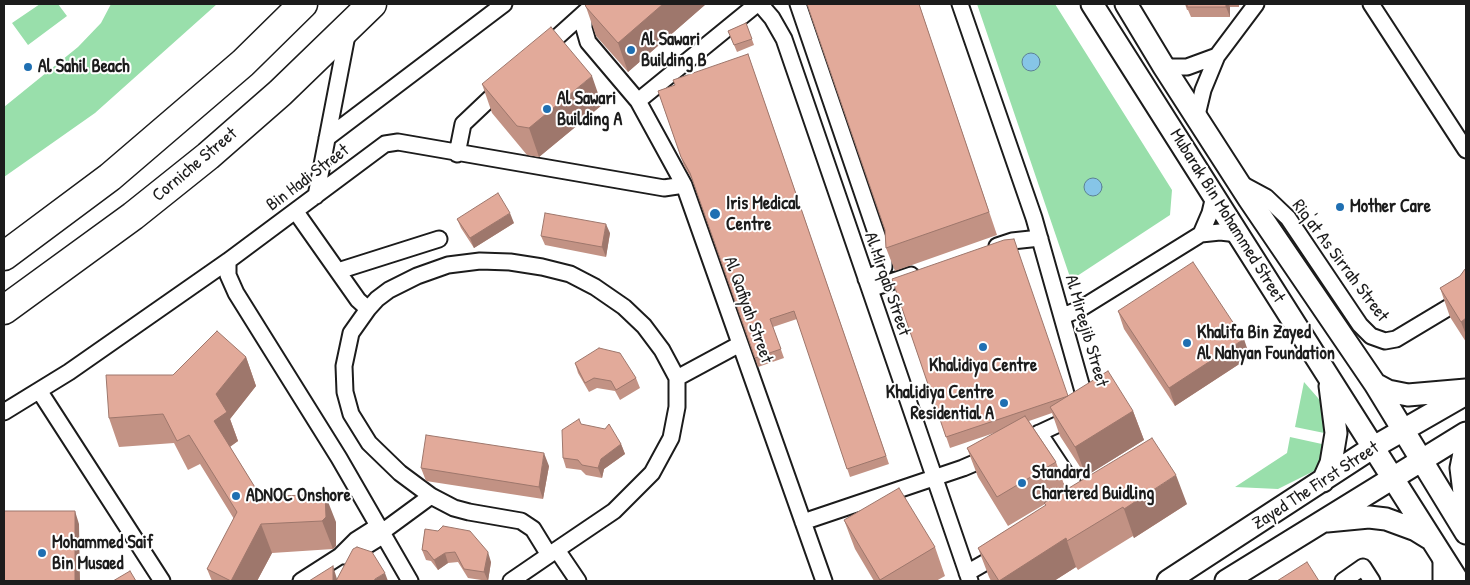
<!DOCTYPE html>
<html>
<head>
<meta charset="utf-8">
<style>
  body { margin:0 }
  #map { position:relative; width:1470px; height:585px; overflow:hidden; background:#fff; font-family:"Patrick Hand",sans-serif }
  canvas { display:block }
  .frame { position:absolute; inset:0; border:5px solid #1c1c1c; pointer-events:none }
</style>
</head>
<body>
<div id="map">
<canvas width="1470" height="585"></canvas>
<div class="frame"></div>
</div>
<script>
const ctx = document.querySelector('canvas').getContext('2d');
ctx.lineJoin = 'round';
function fill(path, color) {
  ctx.fillStyle = color;
  ctx.fill(path, 'evenodd');
}
function toPath(rows) {
  const path = new Path2D();
  for (const r of rows) {
    if (r.length === 3) {
      path.moveTo(r[0] + r[2], r[1]);
      path.arc(r[0], r[1], r[2], 0, 2 * Math.PI);
      continue;
    }
    path.moveTo(r[0], r[1]);
    for (let i = 2; i < r.length; i += 2) path.lineTo(r[i], r[i + 1]);
  }
  return path;
}
function strokePath(path, color, width, dash) {
  ctx.strokeStyle = color;
  ctx.lineWidth = width;
  ctx.lineCap = dash ? 'butt' : 'round';
  ctx.setLineDash(dash || []);
  ctx.stroke(path);
}
function label(font, color, halo, rows, align = 'center') {
  ctx.font = font + ' "Patrick Hand",sans-serif';
  ctx.lineWidth = 4;
  ctx.setLineDash([]);
  ctx.textBaseline = 'middle';
  ctx.strokeStyle = halo;
  ctx.fillStyle = color;
  for (const [text, x, y, turn = 0] of rows) {
    ctx.save();
    ctx.translate(x, y);
    ctx.rotate((+turn || 0) * Math.PI / 180);
    ctx.textAlign = isNaN(turn) ? turn : align;
    if (halo) ctx.strokeText(text, 0, 0);
    ctx.fillText(text, 0, 0);
    ctx.restore();
  }
}
fill(toPath([
  [40,4,58,4,67,16,28,45,12,23],
  [111,4,217,4,95,113,4,177,4,107,78,47,101,23],
  [977,4,1055,4,1172,190,1170,215,1071,280],
  [1304,382,1325,406,1334,435,1295,427],
  [1290,437,1331,446,1316,470,1278,489,1235,487,1287,453]
]), '#99dfab');
const water = toPath([
  [1031,62,9],
  [1093,187,9]
]);
fill(water, '#86c5e7');
strokePath(water, '#5c8196', 1);
const street = toPath([
  [760,4,772,18,784,39,970,581],
  [798,4,884,256,884,267,882,271,866,279],
  [960,4,1034,218,1086,402,1082,412,1076,416,1020,442],
  [1371,4,1466,150],
  [584,13,584,28,588,42,638,101,684,185,824,581],
  [544,49,594,4],
  [1164,67,1187,67,1217,56],
  [638,101,757,4],
  [1197,115,1203,90,1217,56,1256,4],
  [327,138,504,4],
  [457,154,463,124,501,88],
  [1240,183,1266,197,1288,218,1360,325,1371,336,1385,341,1396,339,1466,297],
  [316,196,348,30],
  [296,212,358,300,368,309],
  [1201,234,1210,213,1214,196],
  [997,246,1012,241,1040,238],
  [228,261,228,275,236,293,339,458,410,581],
  [480,261,510,262,542,267,570,274,595,287,624,307,644,326,662,350,677,378,677,407,671,438,652,473,614,511,549,555,533,529,521,521,469,512,454,508,431,496,400,473,369,443,351,414,345,392,344,366,351,333,368,309,377,299,389,290,417,276,448,265,480,261],
  [338,271,439,239],
  [870,289,911,275],
  [1063,316,1080,309,1201,234,1220,232,1238,234],
  [677,378,740,344],
  [40,392,162,581],
  [4,412,69,372,228,261,385,144,398,142,664,188,684,185],
  [1039,433,1084,501],
  [803,522,963,468,991,456],
  [382,532,431,496],
  [557,550,578,581],
  [344,556,355,553,384,535],
  [1441,556,1441,581],
  [967,573,1000,554],
  [301,581,340,556,356,540,378,526],
  [511,581,549,555],
  [1343,581,1363,567,1372,581]
]);
const secondary = toPath([
  [1092,4,1458,581],
  [1126,4,1164,67,1249,199,1375,384,1466,533],
  [1375,384,1388,391,1408,395,1466,390],
  [1466,443,1461,468,1466,509],
  [1323,481,1331,463,1336,433,1330,386],
  [1327,521,1369,517,1386,519,1416,530,1429,538],
  [1168,581,1372,448,1466,394],
  [1226,581,1466,433]
]);
const highway = toPath([
  [4,256,110,177,243,63,303,4],
  [4,310,133,216,208,156,280,93,372,4]
]);
strokePath(street, '#1c1c1c', 19);
strokePath(secondary, '#1c1c1c', 25);
strokePath(highway, '#1c1c1c', 31);
strokePath(street, '#fff', 15);
strokePath(secondary, '#fff', 21);
strokePath(highway, '#fff', 28);
fill(toPath([
  [706,4,628,72,596,36,586,7],
  [807,4,919,4,997,235,895,271,886,248,885,230],
  [1185,4,1239,4,1239,7,1230,7,1230,17,1191,17,1188,10,1187,10],
  [746,23,754,45,737,52,728,31],
  [748,54,889,464,850,477,797,319,773,327,784,358,758,367,693,181,684,166,658,91,675,85],
  [482,84,602,105,539,157,527,155,492,113],
  [457,219,514,223,474,248,461,228],
  [610,233,606,257,545,245,541,236],
  [1466,268,1466,342,1450,317,1440,288,1460,276],
  [892,279,1068,396,1133,411,1144,440,1086,476,1060,436,1052,413,1029,421,1056,462,1066,490,1187,504,1134,538,1133,536,1078,570,1076,567,1054,581,991,581,989,577,978,548,1045,506,1045,504,1008,526,978,477,967,448,997,432,950,448],
  [1118,311,1250,357,1175,406,1124,329],
  [246,357,256,386,230,419,238,441,230,447,261,497,336,522,336,546,333,549,272,553,257,581,212,581,207,569,234,519,200,464,188,470,174,443,119,447,109,418,173,375],
  [575,363,636,378,640,388,620,400,615,391,597,388,589,392,578,373],
  [581,424,621,444,625,454,604,469,602,478,586,475,581,470,566,468,563,458],
  [549,466,543,499,426,481,421,468],
  [844,520,935,547,945,576,936,581,874,581,855,549],
  [425,529,491,562,488,581,468,578,458,562,448,563,438,570,431,561,426,560,422,550]
]), '#c29284');
fill(toPath([
  [663,4,706,4,628,72,618,43],
  [1226,4,1229,4,1230,7,1230,17,1226,7],
  [592,76,602,105,539,157,529,128],
  [510,213,514,223,474,248,470,238],
  [606,224,610,233,606,257,602,247],
  [1466,318,1466,335,1461,322],
  [1244,339,1250,357,1175,406,1169,388],
  [246,357,256,386,230,419,238,441,225,450,214,421,216,394],
  [1133,411,1144,440,1086,476,1075,447],
  [621,444,625,454,604,469,602,478,598,468,601,459],
  [544,453,549,466,543,499,539,487],
  [1176,475,1187,504,1134,538,1124,509],
  [325,494,336,522,336,546,333,549,322,521],
  [75,511,79,524,80,581,75,581],
  [261,524,272,553,257,581,231,581],
  [1066,538,1076,567,1054,581,999,581],
  [488,552,491,562,488,581,484,572],
  [445,553,448,563,438,570,434,560],
  [333,566,337,579,337,581,333,581],
  [385,573,388,581,374,581,375,579]
]), '#9e776c');
const building = toPath([
  [585,4,663,4,618,43,586,7,585,4],
  [807,4,919,4,989,212,886,248,885,230,807,4],
  [1187,4,1226,4,1226,7,1187,7,1187,4],
  [746,23,752,39,734,45,728,31,746,23],
  [551,27,592,76,529,128,517,126,482,84,551,27],
  [748,54,886,456,847,469,794,311,770,319,781,349,755,358,690,173,681,157,658,91,675,85,673,80,748,54],
  [498,193,510,213,470,238,457,219,498,193],
  [545,213,606,224,602,247,541,236,545,213],
  [1014,239,1068,396,946,437,892,279,1004,240,1014,239],
  [1193,262,1244,339,1169,388,1118,311,1193,262],
  [1466,268,1466,318,1461,322,1440,288,1460,276,1465,269,1466,268],
  [217,331,246,357,216,394,227,412,214,421,261,497,325,494,326,517,322,521,261,524,231,581,207,569,237,512,189,435,177,441,163,414,109,418,106,375,173,375,217,331],
  [599,348,620,353,636,378,616,390,611,381,594,378,585,383,575,363,599,348],
  [1108,371,1133,411,1075,447,1050,407,1108,371],
  [1025,416,1056,462,997,497,967,448,1025,416],
  [579,419,581,424,605,429,609,424,621,444,601,459,598,468,582,465,578,460,563,458,562,430,579,419],
  [426,435,544,453,539,487,421,468,426,435],
  [1152,438,1176,475,1124,509,1123,507,1067,541,1066,538,999,581,978,548,1046,505,1044,503,1152,438],
  [899,488,935,547,880,580,844,520,899,488],
  [4,511,75,511,75,581,4,581,4,511],
  [443,526,470,531,488,552,484,572,464,569,455,552,445,553,434,560,427,551,422,550,425,529,438,531,443,526],
  [357,547,372,552,385,573,375,579,374,581,336,581,353,549,357,547],
  [1307,562,1319,581,1277,581,1307,562],
  [333,566,333,581,309,581,333,566],
  [130,571,136,581,113,581,130,571]
]);
fill(building, '#e2aa9a');
strokePath(building, '#9e776c', 1);
for (const [x, y, r, color] of [
  [631,50,5,"#1f6fb2"],
  [28,67,5,"#1f6fb2"],
  [547,109,5,"#1f6fb2"],
  [1340,207,5,"#1f6fb2"],
  [715,214,6,"#1f6fb2"],
  [1187,343,5,"#1f6fb2"],
  [983,347,5,"#1f6fb2"],
  [1004,403,5,"#1f6fb2"],
  [1022,483,5,"#1f6fb2"],
  [236,496,5,"#1f6fb2"],
  [42,553,5,"#1f6fb2"]
]) {
  const dot = new Path2D();
  dot.arc(x, y, r, 0, 2 * Math.PI);
  ctx.fillStyle = color;
  ctx.fill(dot);
  strokePath(dot, '#fff', 2);
}
label('bold 18px', '#1c1c1c', '#fff', [
  ["Al Sawari",641,40],
  ["Building B",641,61],
  ["Al Sahil Beach",38,67],
  ["Al Sawari",557,99],
  ["Building A",557,120],
  ["Iris Medical",726,204],
  ["Centre",726,225],
  ["Mother Care",1350,207],
  ["Khalifa Bin Zayed",1197,333],
  ["Al Nahyan Foundation",1197,354],
  ["Khalidiya Centre",983,366,"center"],
  ["Khalidiya Centre",994,393,"right"],
  ["Residential A",994,414,"right"],
  ["Standard",1032,473],
  ["Chartered Buidling",1032,494],
  ["ADNOC Onshore",246,496],
  ["Mohammed Saif",52,543],
  ["Bin Musaed",52,564]
], 'left');
label('18px', '#1c1c1c', '#fff', [
  ["Corniche Street",195,165,-40],
  ["Bin Hadi Street",308,178,-37],
  ["Mubarak Bin Mohammed Street",1227,216,58],
  ["Riq'at As Sirrah Street",1340,261,53],
  ["Al Mirqab Street",887,284,71],
  ["Al Qafiyah Street",748,310,70],
  ["Al Mireejib Street",1086,331,74],
  ["Zayed The First Street",1316,486,-33]
]);
</script>
</body>
</html>
